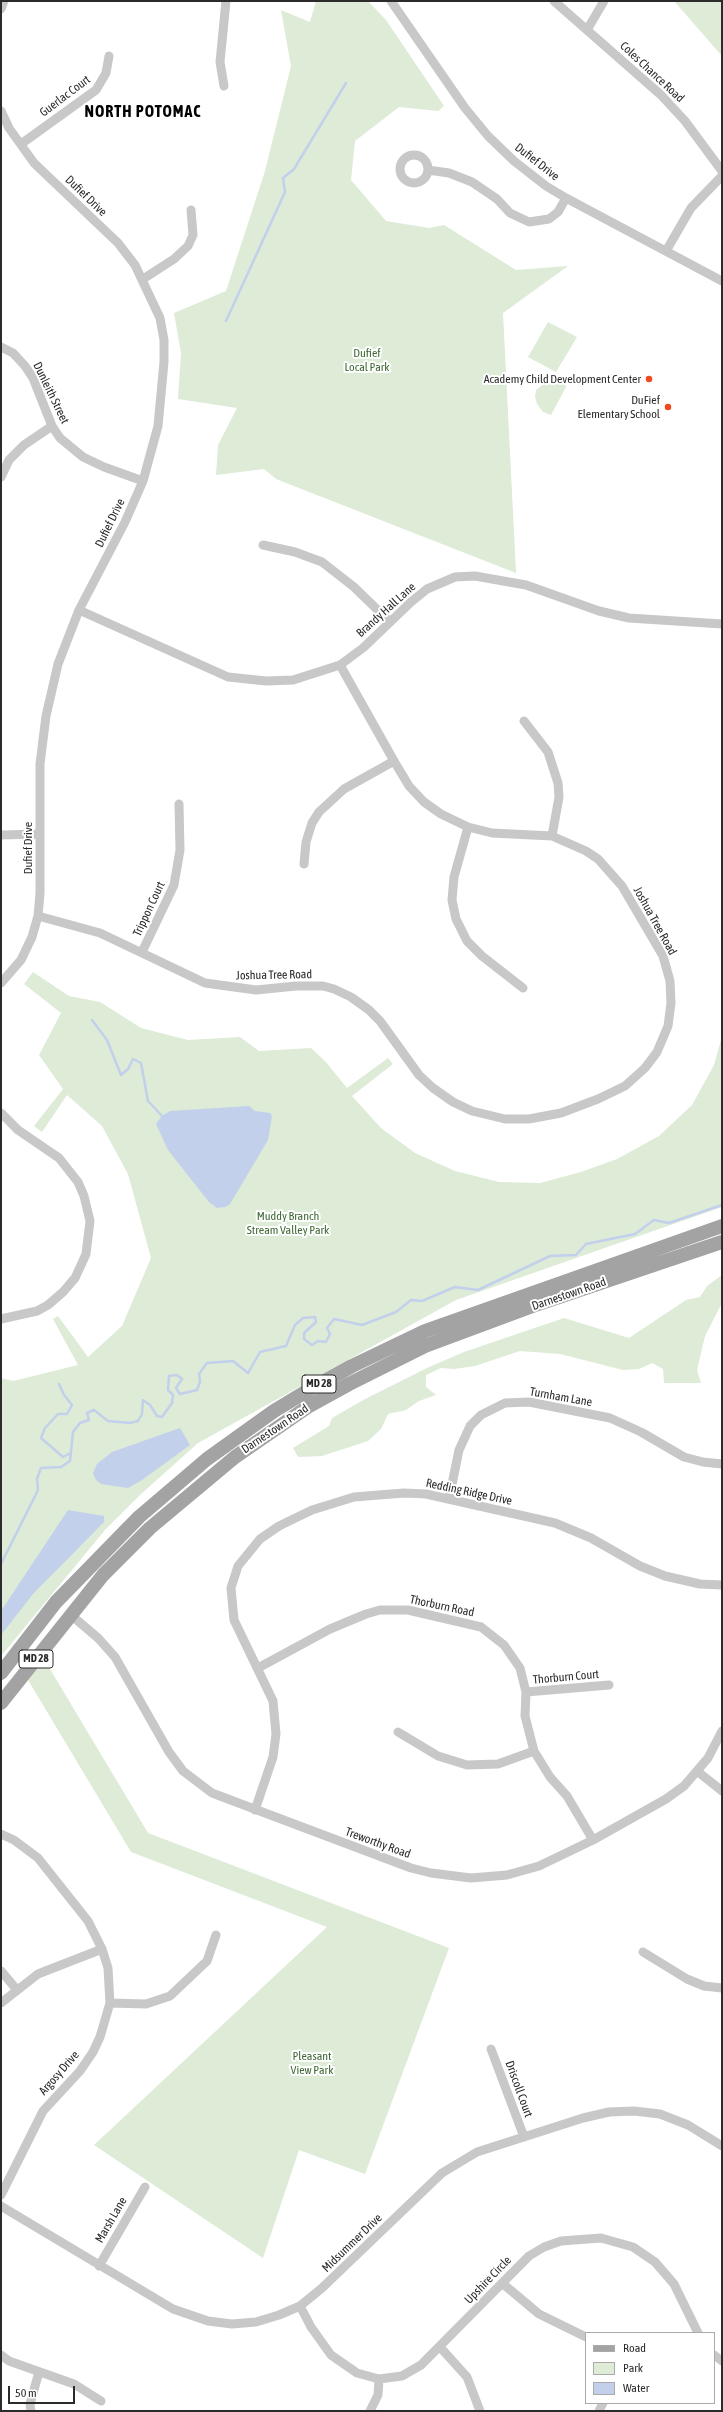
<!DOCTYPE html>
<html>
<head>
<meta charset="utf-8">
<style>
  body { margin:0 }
  #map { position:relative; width:723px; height:2412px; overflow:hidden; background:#fff; font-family:"Asap Condensed",sans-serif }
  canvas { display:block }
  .frame { position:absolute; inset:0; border:2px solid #2b2b2b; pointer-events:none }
  .legend { position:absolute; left:585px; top:2332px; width:130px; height:72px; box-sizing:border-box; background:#fff; border:1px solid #aaa; margin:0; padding:5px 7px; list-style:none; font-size:12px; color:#2b2b2b }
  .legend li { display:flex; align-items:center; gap:8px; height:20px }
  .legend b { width:20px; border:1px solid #aaa }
  .scale { position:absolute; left:8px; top:2386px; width:67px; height:18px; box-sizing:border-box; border:2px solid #2b2b2b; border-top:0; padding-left:5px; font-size:12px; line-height:14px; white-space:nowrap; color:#2b2b2b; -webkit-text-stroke:3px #fff; paint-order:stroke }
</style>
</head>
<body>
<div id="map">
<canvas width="723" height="2412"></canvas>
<div class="frame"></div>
<ul class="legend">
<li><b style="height:5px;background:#a3a3a3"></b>Road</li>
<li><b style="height:11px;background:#ddebd7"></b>Park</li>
<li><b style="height:11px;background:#c2d0ec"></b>Water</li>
</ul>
<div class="scale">50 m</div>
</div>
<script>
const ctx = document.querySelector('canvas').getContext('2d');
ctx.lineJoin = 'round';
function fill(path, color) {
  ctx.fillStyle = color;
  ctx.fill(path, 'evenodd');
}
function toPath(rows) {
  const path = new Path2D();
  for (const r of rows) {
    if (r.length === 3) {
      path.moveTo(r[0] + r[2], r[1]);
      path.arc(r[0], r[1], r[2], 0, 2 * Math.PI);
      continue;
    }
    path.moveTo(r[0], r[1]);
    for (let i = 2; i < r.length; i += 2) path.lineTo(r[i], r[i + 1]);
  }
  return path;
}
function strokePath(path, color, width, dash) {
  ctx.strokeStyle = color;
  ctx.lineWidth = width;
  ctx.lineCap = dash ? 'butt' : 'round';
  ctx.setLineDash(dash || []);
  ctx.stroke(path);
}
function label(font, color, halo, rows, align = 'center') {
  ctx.font = font + ' "Asap Condensed",sans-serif';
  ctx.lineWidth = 4;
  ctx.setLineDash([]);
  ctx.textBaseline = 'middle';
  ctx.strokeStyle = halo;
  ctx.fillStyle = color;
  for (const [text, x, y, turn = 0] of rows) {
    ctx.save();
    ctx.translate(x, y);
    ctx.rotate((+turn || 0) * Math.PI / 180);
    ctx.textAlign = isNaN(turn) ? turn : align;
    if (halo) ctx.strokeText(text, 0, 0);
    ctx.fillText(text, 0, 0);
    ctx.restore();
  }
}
fill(toPath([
  [316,1,368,1,386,20,444,106,438,111,399,107,355,141,351,180,386,221,429,228,444,225,516,270,568,266,503,313,516,573,276,479,264,469,216,475,218,445,237,408,178,399,181,353,174,313,226,291,265,171,291,66,281,10,310,22],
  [674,1,722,1,722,56],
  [548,322,577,337,556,372,528,357],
  [552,381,565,384,566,387,551,415,543,412,537,404,535,397,536,390,546,382],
  [33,972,69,996,100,1002,141,1028,188,1040,240,1037,259,1051,311,1048,326,1062,347,1088,388,1058,393,1064,352,1096,381,1128,415,1153,455,1171,499,1182,540,1183,581,1172,617,1159,659,1136,692,1105,714,1065,722,1036,722,1207,456,1300,198,1443,140,1495,105,1530,1,1656,1,1378,13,1381,78,1365,53,1319,58,1316,88,1357,122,1326,151,1258,128,1174,102,1126,67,1095,42,1132,34,1126,63,1089,39,1055,61,1013,24,984],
  [722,1275,722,1303,705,1336,697,1370,701,1383,664,1383,663,1369,652,1363,639,1369,623,1370,560,1354,520,1351,475,1366,454,1369,441,1368,426,1375,426,1387,436,1395,419,1401,406,1410,388,1414,381,1429,368,1441,322,1456,298,1457,293,1448,329,1426,332,1418,365,1399,427,1368,464,1352,564,1318,629,1338,686,1300,700,1297,707,1286],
  [44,1659,148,1833,449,1948,365,2174,299,2150,263,2258,94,2145,327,1927,131,1852,28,1680]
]), '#ddebd7');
fill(toPath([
  [249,1106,255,1111,270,1113,272,1116,268,1140,230,1204,225,1207,217,1208,209,1202,168,1150,156,1124,162,1116,170,1111],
  [180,1428,190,1445,142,1480,128,1488,101,1484,96,1480,93,1473,97,1464,112,1452],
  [68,1510,104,1516,104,1522,33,1594,1,1635,1,1611]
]), '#c2d0ec');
strokePath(toPath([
  [226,321,285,192,283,178,294,169,346,83],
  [92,1020,107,1040,121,1075,128,1069,133,1059,141,1063,148,1101,162,1116],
  [59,1384,64,1395,72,1405,67,1414,58,1414,45,1428,41,1438,63,1457,71,1453],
  [1,1564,38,1490,37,1479,41,1468,61,1467,70,1461,73,1432,80,1423,89,1420,87,1413,94,1410,108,1421,130,1423,138,1421,142,1414,143,1400,150,1405,157,1416,162,1417,172,1403,173,1395,168,1390,169,1376,177,1375,182,1379,176,1388,180,1394,197,1390,200,1382,199,1374,207,1363,233,1361,248,1373,260,1352,286,1346,295,1325,303,1318,315,1317,316,1322,304,1333,304,1339,312,1345,318,1341,326,1342,330,1334,327,1328,334,1319,362,1325,396,1312,411,1300,422,1301,455,1287,478,1290,550,1256,576,1255,586,1244,635,1234,654,1220,669,1223,722,1205]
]), '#c2d0ec', 2.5);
strokePath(toPath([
  [391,1,465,108,488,136,514,161,546,186,566,198,722,281],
  [554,1,661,95,685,121,722,171],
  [1,9,4,1],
  [587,30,604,1],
  [224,86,220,62,226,1],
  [1,111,9,128,34,163,118,243,135,265,160,318,164,340,164,362,158,426,143,481,125,522,79,610,58,664,46,716,40,764,40,893,38,916,32,937,21,960,1,983],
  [21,144,96,90,106,73,109,56],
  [414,169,14],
  [428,170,449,173,472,182,497,199,510,213,529,222,549,219,558,212,566,198],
  [666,251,691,208,722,176],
  [143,279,174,259,188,246,193,235,191,210],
  [1,347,13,353,25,366,33,378,52,426,60,438,83,457,104,467,143,481],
  [1,477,9,460,24,445,52,426],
  [263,545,295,552,322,562,354,587,390,622],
  [79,610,228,677,266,681,293,680,340,665,363,648,411,602,427,589,455,577,475,576,526,585,599,611,629,618,722,624],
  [524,721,548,752,558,783,559,797,552,836],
  [468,827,454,877,452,900,456,919,467,941,482,956,523,988],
  [1,835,40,834],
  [304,864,306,842,312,823,319,812,344,789,394,761],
  [38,916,100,933,205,983,256,990,296,986,323,986,334,989,351,997,369,1010,380,1021,419,1075,433,1088,453,1102,472,1111,505,1119,529,1119,561,1113,598,1099,625,1086,645,1068,657,1052,668,1026,671,1003,670,981,663,956,622,886,598,859,586,851,552,836,492,833,468,827,441,814,424,802,409,786,394,761,340,665],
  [142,952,174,885,180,850,179,804],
  [1,1113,18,1130,59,1158,78,1182,84,1196,90,1221,86,1254,75,1278,63,1292,48,1305,37,1311,1,1319],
  [449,1499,459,1450,470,1426,481,1415,505,1403,529,1402,610,1418,641,1432,684,1457,703,1462,722,1464],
  [71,1615,98,1638,115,1657,169,1752,183,1771,212,1793,411,1868,431,1873,471,1878,507,1875,539,1866,593,1840,666,1799,684,1786,708,1758,722,1731],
  [258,1668,330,1629,366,1614,380,1610,408,1610,481,1627,504,1645,520,1668,526,1692,525,1716,534,1751,550,1777,567,1796,593,1840],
  [526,1692,609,1685],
  [398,1732,438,1756,467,1765,498,1764,534,1751],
  [697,1771,722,1791],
  [255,1810,273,1757,276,1734,273,1701,234,1620,231,1588,238,1566,260,1539,279,1526,312,1510,354,1497,404,1493,426,1494,555,1523,591,1538,640,1566,665,1576,700,1584,722,1585],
  [1,1834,14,1840,38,1858,88,1921,102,1949,108,1968,110,2003,100,2037,93,2052,80,2071,43,2111,1,2195],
  [643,1952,687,1979,704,1986,722,1988],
  [1,1971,17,1990],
  [1,2003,38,1974,102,1949],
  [110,2003,146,2004,170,1996,207,1961,216,1935],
  [491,2049,524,2137],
  [1,2206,173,2309,208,2321,232,2324,256,2322,279,2315,300,2306,322,2288,442,2173,477,2152,583,2118,609,2112,634,2111,660,2114,688,2125,722,2146],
  [99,2266,145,2187],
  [502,2283,539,2314,586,2337],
  [300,2306,311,2327,331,2355,357,2373,379,2379,402,2376,421,2365,529,2256,544,2247,561,2241,601,2238,633,2247,655,2262,674,2284,698,2333],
  [440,2347,467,2377,480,2411],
  [1,2355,9,2361,74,2384,101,2401],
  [714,2355,722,2361],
  [31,2411,30,2404,39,2372],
  [370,2411,378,2395,379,2379],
  [599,2411,603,2403]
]), '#c8c8c8', 9);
strokePath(toPath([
  [1,1673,56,1602,139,1517,207,1459,274,1411,312,1388,352,1366,425,1331,722,1226],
  [1,1703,103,1575,150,1528,235,1457,309,1406,349,1384,425,1346,538,1304,722,1242]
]), '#a3a3a3', 14);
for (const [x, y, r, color] of [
  [649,379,4,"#ef4921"],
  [668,407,4,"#ef4921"]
]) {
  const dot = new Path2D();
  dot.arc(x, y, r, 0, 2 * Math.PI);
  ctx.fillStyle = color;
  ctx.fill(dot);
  strokePath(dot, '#fff', 1.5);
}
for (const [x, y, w] of [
  [319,1384,34],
  [36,1659,34]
]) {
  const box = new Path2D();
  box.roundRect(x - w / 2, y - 9, w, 18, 3);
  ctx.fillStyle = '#fff';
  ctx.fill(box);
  strokePath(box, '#2b2b2b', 1);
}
label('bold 11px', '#2b2b2b', null, [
  ["MD 28",319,1384],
  ["MD 28",36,1659]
]);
label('12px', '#2b2b2b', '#fff', [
  ["Coles Chance Road",652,72,43],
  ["Guerlac Court",65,96,-37],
  ["Dufief Drive",537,162,38],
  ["Dufief Drive",86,196,44],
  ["Dunleith Street",51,393,64],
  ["Dufief Drive",110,523,-64],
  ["Brandy Hall Lane",386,610,-42],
  ["Dufief Drive",28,848,-90],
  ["Trippon Court",149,909,-65],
  ["Joshua Tree Road",655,921,61],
  ["Joshua Tree Road",274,975,-1],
  ["Darnestown Road",569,1294,-19],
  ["Turnham Lane",561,1397,10],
  ["Darnestown Road",275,1429,-34],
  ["Redding Ridge Drive",469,1492,12],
  ["Thorburn Road",442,1606,12],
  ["Thorburn Court",566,1677,-5],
  ["Treworthy Road",378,1843,20],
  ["Argosy Drive",59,2073,-49],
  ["Driscoll Court",519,2089,70],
  ["Marsh Lane",111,2220,-60],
  ["Midsummer Drive",352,2243,-44],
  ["Upshire Circle",488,2280,-46]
]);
label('12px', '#416937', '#fff', [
  ["Dufief",367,353],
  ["Local Park",367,367],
  ["Muddy Branch",288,1216],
  ["Stream Valley Park",288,1230],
  ["Pleasant",312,2056],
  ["View Park",312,2070]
]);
label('12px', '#2b2b2b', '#fff', [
  ["Academy Child Development Center",641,379],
  ["DuFief",660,400],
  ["Elementary School",660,414]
], 'right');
ctx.letterSpacing = '1px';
label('bold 16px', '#000', '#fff', [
  ["NORTH POTOMAC",143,112]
]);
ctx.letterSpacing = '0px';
</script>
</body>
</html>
